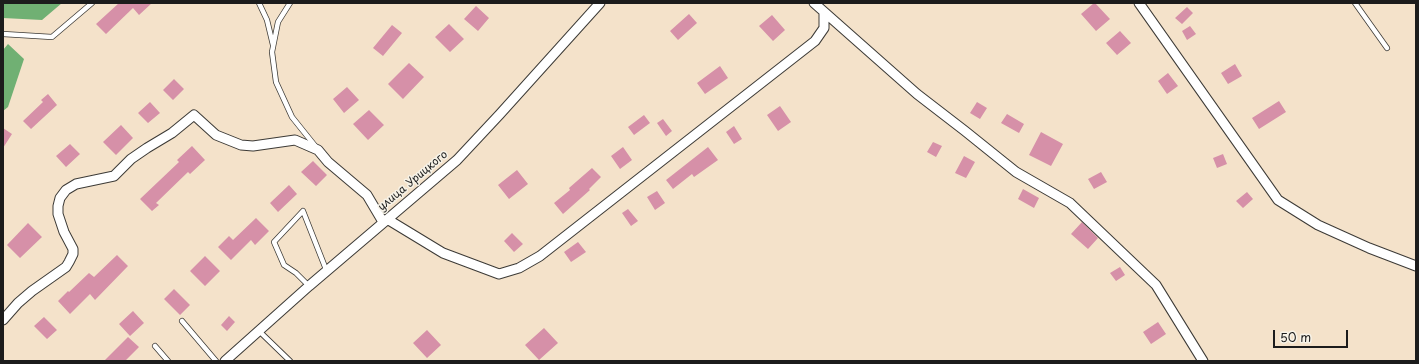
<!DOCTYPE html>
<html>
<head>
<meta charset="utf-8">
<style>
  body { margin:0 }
  #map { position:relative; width:1419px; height:364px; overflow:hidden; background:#f4e2ca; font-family:"Playpen Sans",sans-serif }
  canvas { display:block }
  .frame { position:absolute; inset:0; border:4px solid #1c1c1c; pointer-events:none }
  .scale { position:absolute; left:1273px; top:330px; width:75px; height:18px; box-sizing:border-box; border:2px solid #1c1c1c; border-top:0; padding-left:5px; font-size:12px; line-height:14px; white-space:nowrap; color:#1c1c1c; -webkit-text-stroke:3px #f7f3e8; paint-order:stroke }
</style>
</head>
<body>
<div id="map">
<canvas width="1419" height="364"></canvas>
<div class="frame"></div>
<div class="scale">50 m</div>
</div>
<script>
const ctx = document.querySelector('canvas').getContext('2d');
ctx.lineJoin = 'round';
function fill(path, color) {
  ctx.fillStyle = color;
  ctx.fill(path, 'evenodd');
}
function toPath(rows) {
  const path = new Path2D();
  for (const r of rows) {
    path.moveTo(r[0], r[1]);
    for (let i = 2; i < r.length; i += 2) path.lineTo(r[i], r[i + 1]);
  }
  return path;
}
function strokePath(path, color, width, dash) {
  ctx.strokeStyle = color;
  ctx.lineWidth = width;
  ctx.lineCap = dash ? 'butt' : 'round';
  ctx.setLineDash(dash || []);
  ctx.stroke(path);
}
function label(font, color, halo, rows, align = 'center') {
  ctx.font = font + ' "Playpen Sans",sans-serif';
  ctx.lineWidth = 3;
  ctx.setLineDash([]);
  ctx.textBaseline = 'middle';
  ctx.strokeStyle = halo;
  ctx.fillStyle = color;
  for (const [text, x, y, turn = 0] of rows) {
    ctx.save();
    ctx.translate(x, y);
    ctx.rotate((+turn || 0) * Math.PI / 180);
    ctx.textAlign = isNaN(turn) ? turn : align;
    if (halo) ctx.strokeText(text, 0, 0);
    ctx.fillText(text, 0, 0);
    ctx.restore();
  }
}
fill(toPath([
  [3,3,62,3,42,20,3,18],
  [8,44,24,59,8,107,3,111,3,50]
]), '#70b073');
fill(toPath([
  [119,3,152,3,139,15,133,8,106,34,96,24],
  [1094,3,1095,3,1110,19,1096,31,1081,14],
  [476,6,489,18,478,31,464,19],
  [1187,7,1193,13,1182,24,1175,18],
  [689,14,697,23,678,40,670,31],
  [772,15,785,30,773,41,759,26],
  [449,24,464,39,450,52,435,37],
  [392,25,402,33,383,56,373,48],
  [1190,26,1196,34,1187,40,1182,31],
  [1120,31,1131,43,1117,55,1106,43],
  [409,63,424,77,403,99,388,84],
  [1235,64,1242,76,1228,84,1221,73],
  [720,66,728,78,705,94,697,83],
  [1168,73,1178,86,1167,94,1158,81],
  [174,79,184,89,173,100,163,90],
  [347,87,359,100,344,113,333,99],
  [48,94,57,105,31,129,23,121,43,102,41,100],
  [1279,101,1286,112,1259,129,1252,118],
  [150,102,160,113,148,123,138,113],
  [977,102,987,108,980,119,970,113],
  [780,106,791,122,778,131,767,115],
  [369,110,384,125,368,140,353,124],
  [1007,114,1024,124,1019,133,1001,123],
  [644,115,650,123,634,135,628,127],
  [663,119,672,131,666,136,657,123],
  [121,125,133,138,116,155,103,142],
  [734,126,742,139,734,144,726,132],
  [3,128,12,134,3,148],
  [1041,132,1063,144,1051,166,1029,155],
  [933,142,942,146,936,157,927,152],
  [70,144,80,154,66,167,56,156],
  [192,146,205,160,190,174,188,172,156,203,159,205,152,211,140,199,179,162,177,160],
  [623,147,632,160,620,169,611,156],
  [708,147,718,160,694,177,692,174,673,189,666,180],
  [1223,154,1227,164,1217,168,1213,158],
  [964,156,975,162,966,178,955,173],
  [313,161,327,175,316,186,301,172],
  [592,168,601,177,589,189,590,190,563,214,554,203,570,190,569,188],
  [517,170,528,184,509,199,498,185],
  [1101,172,1107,182,1094,189,1088,179],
  [289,185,297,194,278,212,270,203],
  [1023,189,1039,198,1034,208,1018,199],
  [657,191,665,203,655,210,647,197],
  [1247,192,1253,199,1243,208,1236,201],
  [628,209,638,221,631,226,622,213],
  [256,218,269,231,255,245,251,240,231,260,218,247,229,236,233,240],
  [1082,222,1098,238,1088,249,1071,234],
  [28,223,42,237,20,258,7,245],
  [512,233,523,244,514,252,504,241],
  [578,242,586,252,571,262,564,252],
  [117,255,128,266,95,300,90,294,70,314,58,301,68,291,69,292,89,273,94,277],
  [205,256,220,271,205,286,190,271],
  [1120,267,1125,275,1116,281,1110,273],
  [174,289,190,305,180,315,164,299],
  [133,311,144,323,130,336,119,324],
  [229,316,235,322,227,331,221,325],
  [44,317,57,330,47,339,34,326],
  [1158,322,1166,334,1151,344,1143,332],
  [544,328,558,343,539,360,525,345],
  [427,330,441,345,427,358,413,343],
  [128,337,139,347,125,361,104,361]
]), '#d690a8');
const lane = toPath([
  [259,3,267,20,273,45],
  [290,3,278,22,272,52,276,82,292,117,316,147],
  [1355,3,1387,48],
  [3,34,52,37,92,3],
  [309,286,296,273,284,265,274,242,303,211,327,272],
  [182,321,216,361],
  [259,331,290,361],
  [155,346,168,361]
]);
const street = toPath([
  [814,3,917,94,965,131,1016,172,1070,203,1156,285,1203,361],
  [1139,3,1278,200,1318,225,1369,248,1416,266],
  [387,219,443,253,499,274,519,268,540,256,815,41,824,28,824,13],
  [3,320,18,303,32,291,66,267,69,262,73,254,73,249,64,232,58,214,58,206,60,198,66,190,76,184,114,176,131,159,147,148,172,133,194,115,216,135,241,145,253,146,295,140,318,150,328,162,367,195,383,222],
  [225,361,309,286,457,160,500,114,600,3]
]);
strokePath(lane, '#3c3a36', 6);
strokePath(street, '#3c3a36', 11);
strokePath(lane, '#fff', 4.5);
strokePath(street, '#fff', 9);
label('11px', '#1c1c1c', '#f7f3e8', [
  ["улица Урицкого",413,181,-40]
]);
</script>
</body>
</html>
